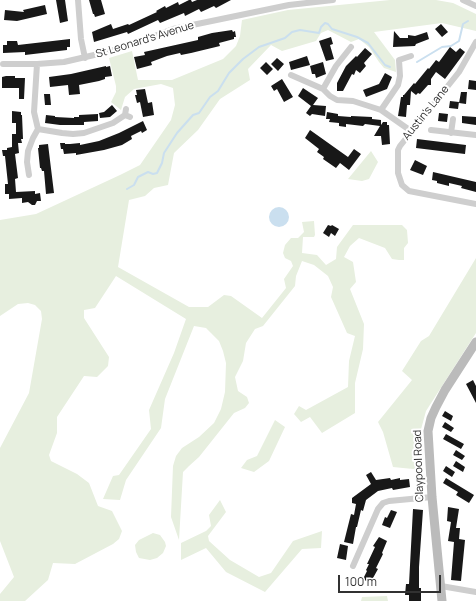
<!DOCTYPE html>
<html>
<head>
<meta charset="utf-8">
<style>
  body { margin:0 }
  #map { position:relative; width:476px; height:601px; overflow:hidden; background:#fff; font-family:Manrope,sans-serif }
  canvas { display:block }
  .scale { position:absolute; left:338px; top:575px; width:103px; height:18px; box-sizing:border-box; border:2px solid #313131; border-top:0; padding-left:5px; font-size:12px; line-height:14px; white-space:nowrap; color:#313131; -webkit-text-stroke:3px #fff; paint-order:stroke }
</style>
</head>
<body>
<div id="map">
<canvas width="476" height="601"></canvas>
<div class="scale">100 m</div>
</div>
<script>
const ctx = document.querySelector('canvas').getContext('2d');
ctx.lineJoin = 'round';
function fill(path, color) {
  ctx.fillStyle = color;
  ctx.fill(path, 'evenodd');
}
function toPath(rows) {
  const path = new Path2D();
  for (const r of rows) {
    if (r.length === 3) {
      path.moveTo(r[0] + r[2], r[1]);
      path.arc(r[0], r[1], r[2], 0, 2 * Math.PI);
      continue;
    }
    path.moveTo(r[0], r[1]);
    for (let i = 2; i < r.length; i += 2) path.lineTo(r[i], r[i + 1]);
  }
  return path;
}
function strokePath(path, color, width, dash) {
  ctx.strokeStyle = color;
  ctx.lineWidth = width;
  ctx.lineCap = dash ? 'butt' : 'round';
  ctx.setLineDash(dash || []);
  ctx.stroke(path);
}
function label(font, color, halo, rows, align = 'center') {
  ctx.font = font + ' Manrope,sans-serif';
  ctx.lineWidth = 4;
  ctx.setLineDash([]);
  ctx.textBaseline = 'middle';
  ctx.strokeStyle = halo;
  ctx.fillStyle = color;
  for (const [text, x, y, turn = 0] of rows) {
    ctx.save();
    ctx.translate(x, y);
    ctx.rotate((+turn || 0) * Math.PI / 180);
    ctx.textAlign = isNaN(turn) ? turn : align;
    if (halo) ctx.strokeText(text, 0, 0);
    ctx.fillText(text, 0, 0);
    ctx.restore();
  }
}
fill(toPath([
  [390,0,436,0,453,3,476,14,476,31,442,23,374,32,395,60,396,72,384,68,379,62,369,47,359,39,351,42,328,30,321,33,316,41,282,51,271,45,248,69,250,80,220,99,198,130,174,153,168,185,154,188,145,196,129,200,118,267,189,307,208,307,224,295,231,296,262,318,286,288,284,279,293,266,291,261,285,258,283,253,285,245,291,238,298,238,304,232,302,222,314,221,315,235,314,237,303,237,302,253,317,255,326,265,336,259,337,247,353,225,402,225,407,230,408,243,404,248,404,260,399,260,392,259,385,248,359,238,350,246,344,257,353,262,356,282,350,289,364,324,363,349,355,383,355,413,322,433,310,417,301,422,294,414,299,406,306,410,348,387,349,361,355,336,347,333,331,297,333,287,328,276,314,265,302,261,296,276,295,286,263,326,255,329,246,343,243,361,235,377,238,391,247,397,249,403,245,408,234,413,199,457,189,466,183,472,179,540,171,517,173,466,176,456,182,448,199,437,214,423,221,409,225,392,226,363,223,351,219,341,206,328,194,326,165,399,161,428,126,480,120,500,103,499,113,476,119,475,151,429,149,410,174,353,186,319,116,276,95,308,84,310,84,318,109,357,108,366,97,377,84,376,57,417,57,433,49,455,51,461,77,474,89,483,98,506,112,511,122,531,119,539,113,544,75,564,53,563,48,580,25,601,0,601,0,594,14,577,0,541,0,448,29,393,42,319,41,311,35,305,28,303,18,304,0,316,0,220,36,214,120,175,140,165,171,120,175,105,173,88,161,84,134,89,125,97,121,110,111,102,116,92,116,86,109,58,132,51,138,80,172,80,223,59,236,46,240,36,242,20,288,10],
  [371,151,378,162,369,179,362,181,348,179],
  [476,258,476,333,426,411,420,433,423,470,393,467,383,432,378,422,412,380,402,371,421,341,429,336],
  [275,420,285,427,269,461,254,472,241,468,247,460,257,456],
  [220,500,226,512,208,536,209,541,230,560,259,577,271,573,293,541,322,531,321,548,302,549,265,592,226,572,206,548,181,560,181,543,206,531,211,526,209,515],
  [153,533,160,535,165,542,166,546,163,553,157,558,150,560,139,558,136,552,135,545,139,540],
  [387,596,388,601,361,601,362,597]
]), '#e7efdf');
fill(toPath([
  [279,217,10]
]), '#cadfef');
strokePath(toPath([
  [417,62,442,47,451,46,459,41,463,24,468,21],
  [127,189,134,185,138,177,148,172,153,174,157,173,162,163,164,153,177,133,193,115,199,113,210,97,218,91,229,73,243,59,259,47,285,38,292,32,300,30,319,33,321,27,325,23,328,24,332,29,357,37,368,43,385,65,390,67]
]), '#cadfef', 2);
fill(toPath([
  [56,0,65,0,68,21,60,23],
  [89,0,101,0,105,14,95,17,94,14,93,14],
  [189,0,191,0,192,2,197,0,231,0,216,8,214,6,201,12,199,9,185,16,184,13,160,23,158,20,128,34,127,32,94,42,92,32,111,24,113,29,128,24,129,25,157,12,156,11,165,6,166,8,178,2,179,5],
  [45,5,47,14,17,21,4,20,5,10,24,12,23,10],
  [441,24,448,32,442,37,435,29],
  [232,30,233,32,235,31,236,37,234,37,234,39,219,43,220,46,191,53,181,55,180,53,167,56,151,62,152,65,137,69,134,57,145,55,144,52,198,40,198,37,212,33],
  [394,31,400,38,408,38,408,35,415,36,427,32,429,39,416,44,415,46,393,47],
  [331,37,333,44,330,45,334,59,326,61,319,41],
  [70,39,70,47,67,47,67,50,25,55,25,52,3,53,3,45,7,45,7,41,17,41,18,45],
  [450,47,456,52,460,48,465,52,445,79,436,72,431,79,431,85,428,85,420,94,418,93,416,95,411,91,410,105,407,105,406,117,398,116,401,97,403,97,403,95,404,95,414,83,415,84,428,68,429,69,436,60,439,62],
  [365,48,372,54,364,63,366,66,360,73,356,70,354,75,352,74,343,91,337,91,337,83,346,66,356,56,357,57],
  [307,56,310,65,291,70,289,62],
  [277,58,284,64,278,71,271,64],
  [266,62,273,69,267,75,260,68],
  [323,62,326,74,316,78,315,74,312,74,310,66],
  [106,66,106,67,110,66,112,76,105,77,105,79,99,81,79,85,80,94,69,95,68,85,50,87,49,77,71,74],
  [385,73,392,77,387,89,366,97,363,90,379,84],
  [6,76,15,76,15,78,25,78,24,99,19,99,19,88,2,88,2,77],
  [282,79,293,97,284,102,277,89,274,91,271,86],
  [469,80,476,81,476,90,468,89],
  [303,88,318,98,313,105,326,106,325,116,312,114,310,116,306,113,311,106,298,96],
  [145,89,148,103,152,102,154,115,143,117,140,102,137,103,135,95,137,95,136,90],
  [461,92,467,92,466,104,459,103],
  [44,94,50,94,51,105,45,105],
  [450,101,459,102,458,109,449,108],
  [112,105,117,111,110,117,100,118,99,113,104,112],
  [12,111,21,112,21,115,22,115,23,139,21,139,22,143,18,143,19,153,15,154,18,178,15,179,16,192,35,191,35,194,40,193,41,201,37,201,35,205,32,205,28,202,22,203,22,198,9,199,9,194,5,194,5,184,8,184,5,156,3,156,2,150,7,150,7,148,12,147,12,134,16,134,16,123,12,123],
  [327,112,338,114,338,116,351,117,351,116,372,117,372,119,381,120,381,125,383,122,387,122,387,125,389,125,390,144,382,145,381,136,374,136,380,126,365,124,363,126,346,124,346,127,339,126,339,123,329,122,330,119,326,119],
  [439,113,448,114,447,122,438,121],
  [98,114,98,121,84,122,84,125,60,125,45,123,46,115,55,116,55,117,74,118,74,117,79,117,79,115],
  [462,116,476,117,476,125,462,123],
  [143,121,147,130,142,133,141,131,131,136,132,139,122,145,104,150,76,155,76,153,64,154,63,149,61,149,60,143,65,143,65,144,70,144,80,143,80,145,99,141,119,133],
  [310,130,348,157,354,149,361,154,349,170,340,163,336,168,323,159,324,157,317,152,319,149,305,138],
  [417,139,466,145,465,154,416,148],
  [48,144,54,193,46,194,44,171,42,171,41,168,40,168,38,148,39,148,39,145],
  [415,160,427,166,423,175,410,170],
  [433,172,476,182,476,192,461,188,462,186,449,183,449,186,437,183,437,181,432,180],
  [328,225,331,226,332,225,339,229,335,236,331,233,329,237,323,233],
  [473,380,476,386,476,403,466,384],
  [445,411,453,416,451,421,442,416],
  [445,422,454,428,451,432,442,427],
  [446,434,464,444,461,449,443,439],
  [456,450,465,456,462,460,453,455],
  [456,461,465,467,463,472,453,466],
  [446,466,455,472,452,477,443,471],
  [371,472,376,480,390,478,391,480,400,478,400,480,409,479,410,487,393,490,392,488,378,491,366,500,363,511,361,510,357,527,356,527,353,544,344,542,351,514,354,515,356,504,352,503,352,498,371,484,366,475],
  [446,478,474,495,469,503,456,495,458,492,443,483],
  [448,507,459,509,456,528,460,528,459,539,465,540,461,581,451,580,454,542,448,541,451,522,447,521],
  [413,509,423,510,419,567,419,588,421,588,421,601,409,601,409,595,405,595,406,584,409,584],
  [391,510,397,512,390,528,382,525,385,517,387,518],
  [379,537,387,541,382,553,383,554,376,568,378,569,373,578,376,580,373,585,363,579,367,571,366,570,369,564,367,564,375,547,373,546],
  [340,544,348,546,346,560,337,558]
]), '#181818');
strokePath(toPath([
  [78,0,81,39,85,58],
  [463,0,476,6],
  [476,42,459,72,400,146,398,150,398,173,402,185,409,191,476,204],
  [3,64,37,64,64,62,107,52,131,45,173,29,289,5,333,0],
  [291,75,323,89,330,96,337,100,353,101,381,110,411,131],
  [323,89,336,66,351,47],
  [126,109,125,115,130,117],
  [381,110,398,85,400,76,399,60,411,56],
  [38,129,62,133,73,134,84,133,113,123,125,115],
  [431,130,476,135],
  [451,133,453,119],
  [29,175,27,162,28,151,33,138,38,129,34,112,37,64],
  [353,566,378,509,383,503,389,501,432,497],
  [441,586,476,592]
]), '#cecece', 6);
strokePath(toPath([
  [442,601,432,497,428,431,431,418,436,407,445,390,476,342]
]), '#bbb', 9);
label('11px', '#313131', '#fff', [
  ["St Leonard's Avenue",145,40,-17],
  ["Austin's Lane",426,113,-51],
  ["Claypool Road",419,466,-92]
]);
</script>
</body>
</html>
